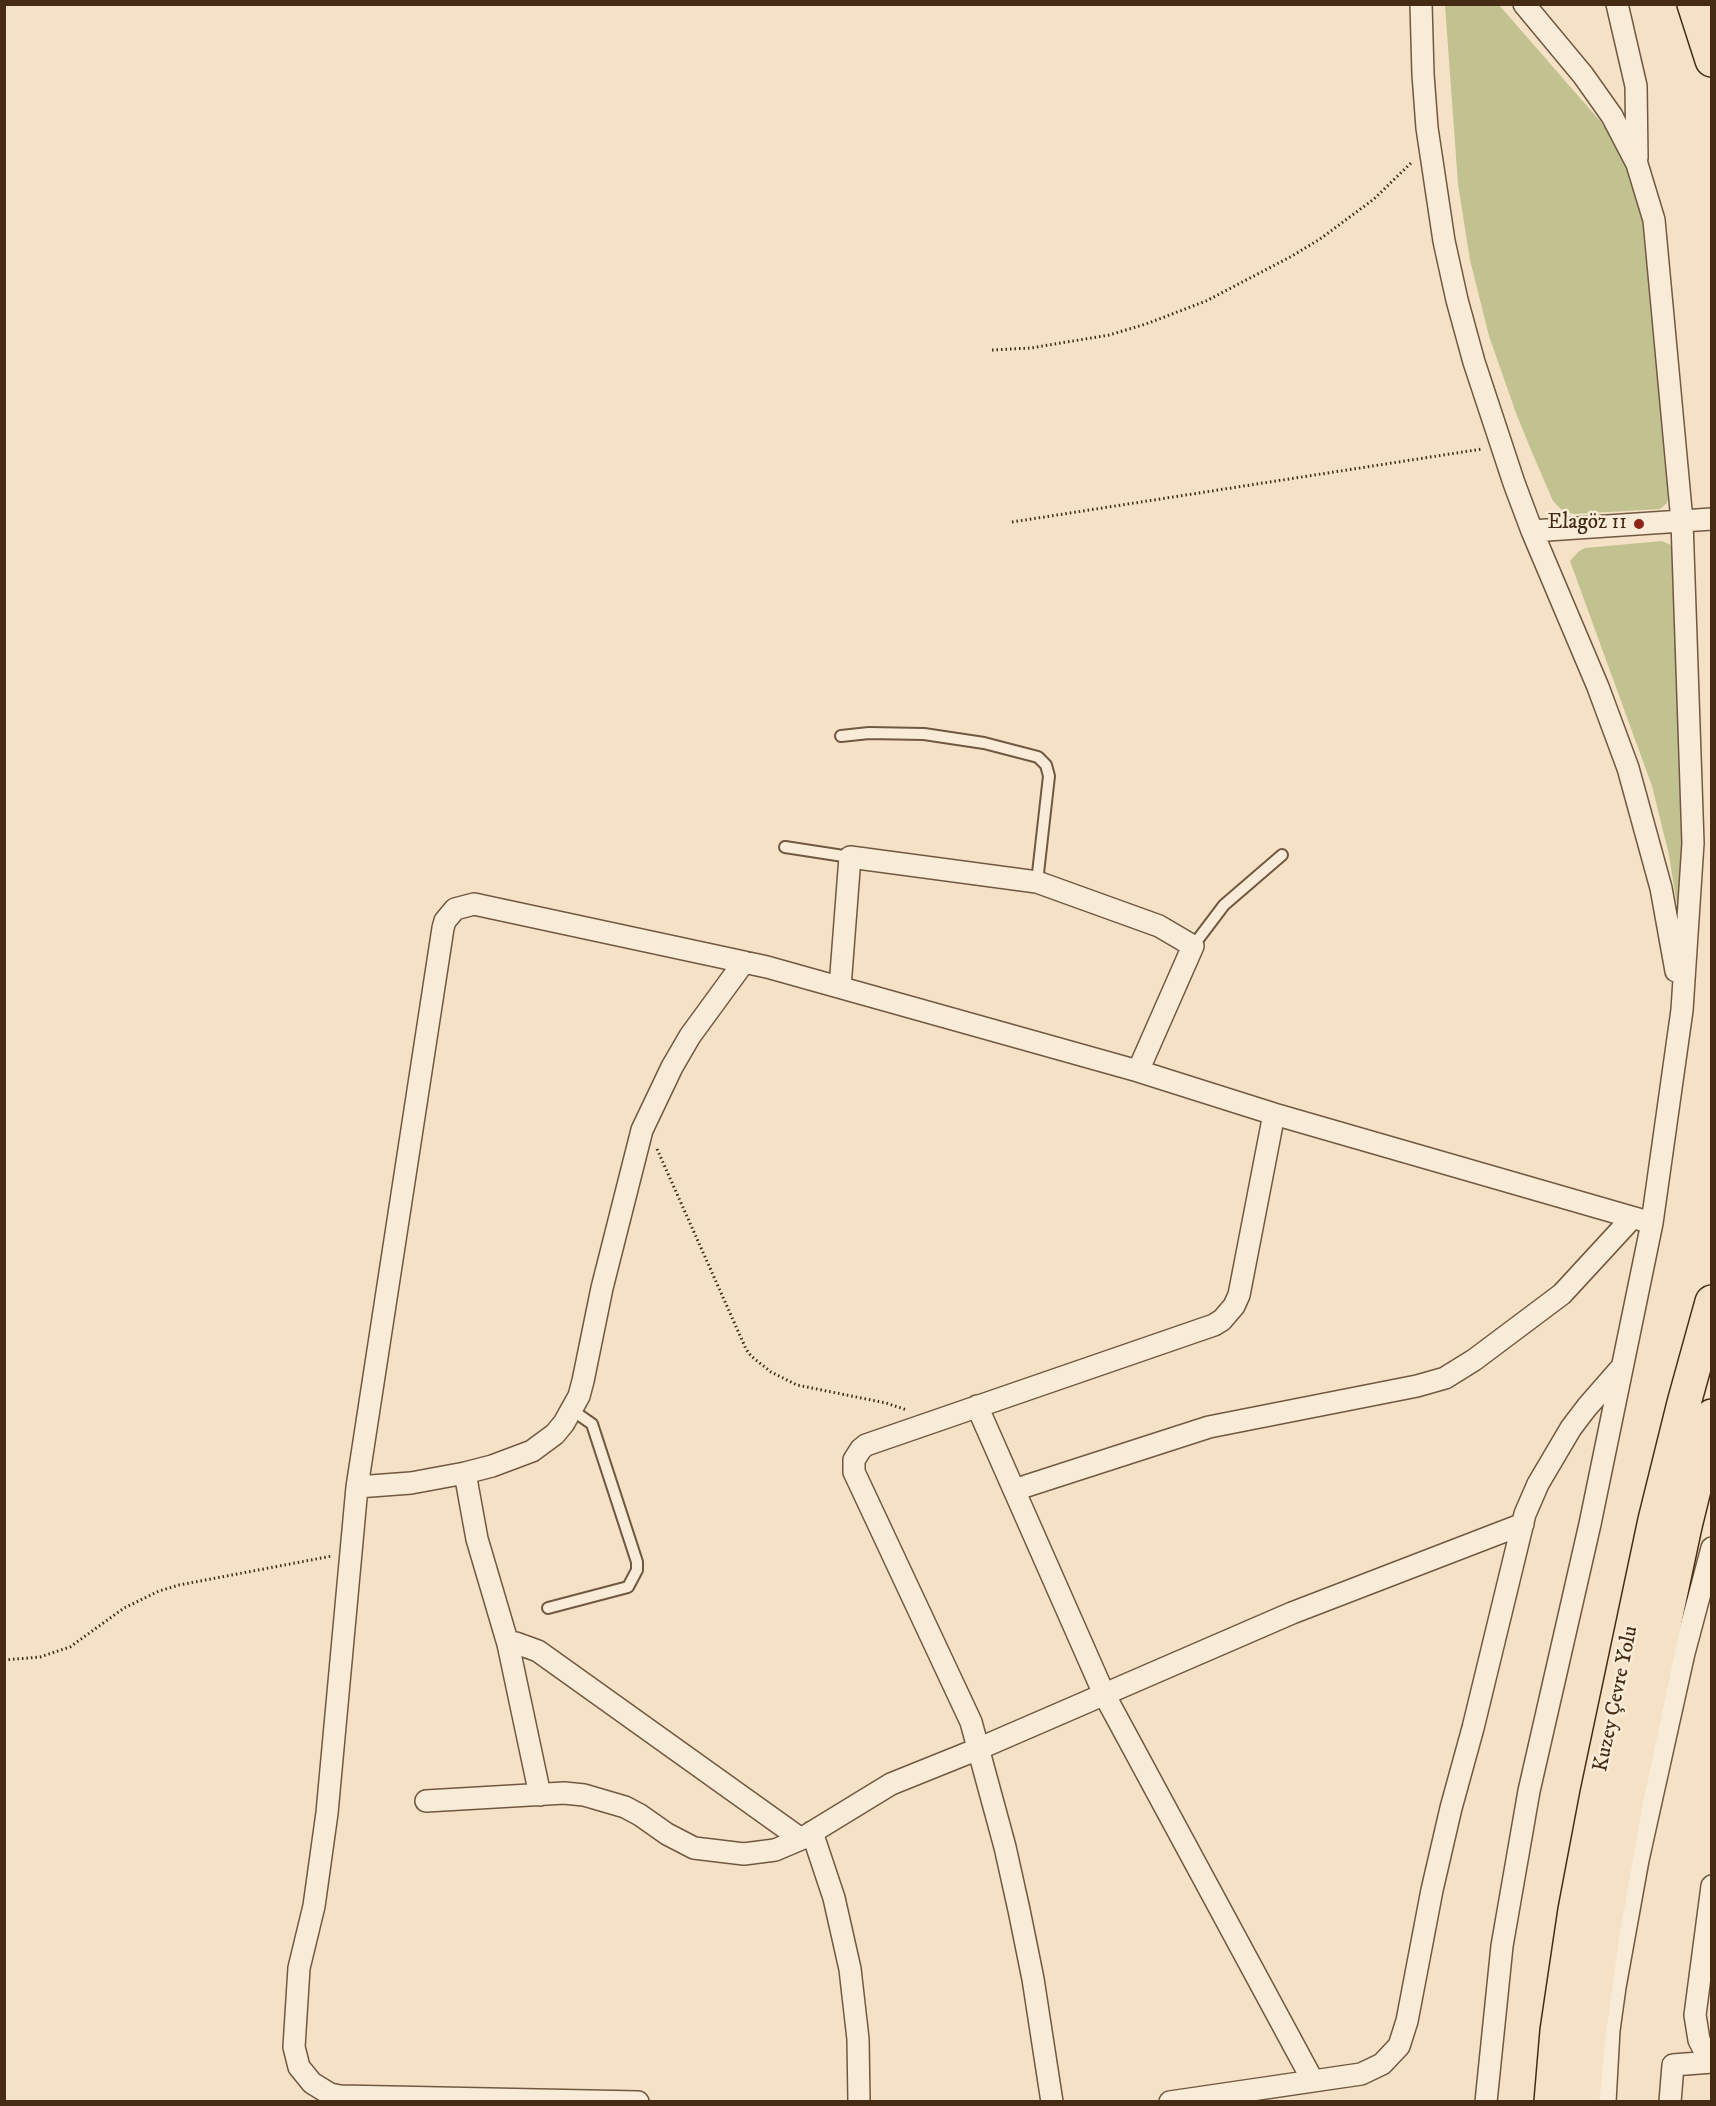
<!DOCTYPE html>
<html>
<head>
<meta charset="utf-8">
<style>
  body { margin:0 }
  #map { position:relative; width:1716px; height:2106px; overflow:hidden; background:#f5e1c5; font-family:"IM FELL DW Pica",serif }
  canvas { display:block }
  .frame { position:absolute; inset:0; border:6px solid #452b14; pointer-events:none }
</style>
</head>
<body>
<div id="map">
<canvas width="1716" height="2106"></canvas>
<div class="frame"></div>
</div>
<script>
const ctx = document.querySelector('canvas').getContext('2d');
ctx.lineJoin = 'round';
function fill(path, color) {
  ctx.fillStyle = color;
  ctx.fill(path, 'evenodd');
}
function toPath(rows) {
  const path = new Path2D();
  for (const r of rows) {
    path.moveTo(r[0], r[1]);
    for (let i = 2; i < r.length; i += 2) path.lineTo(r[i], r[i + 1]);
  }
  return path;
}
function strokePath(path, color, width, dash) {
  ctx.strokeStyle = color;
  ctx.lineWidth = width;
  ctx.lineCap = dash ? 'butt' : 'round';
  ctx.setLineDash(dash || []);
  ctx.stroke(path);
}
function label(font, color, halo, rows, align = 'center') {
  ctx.font = font + ' "IM FELL DW Pica",serif';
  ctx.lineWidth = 5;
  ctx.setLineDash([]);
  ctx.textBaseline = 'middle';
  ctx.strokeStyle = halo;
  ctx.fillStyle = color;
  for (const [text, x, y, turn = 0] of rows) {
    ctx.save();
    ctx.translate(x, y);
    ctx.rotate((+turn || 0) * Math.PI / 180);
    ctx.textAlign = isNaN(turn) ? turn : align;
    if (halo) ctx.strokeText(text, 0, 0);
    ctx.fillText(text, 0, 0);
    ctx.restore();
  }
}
fill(toPath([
  [1445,5,1499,5,1601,122,1614,141,1635,183,1652,254,1668,498,1667,503,1660,509,1574,514,1562,510,1553,501,1531,450,1516,413,1489,336,1470,260,1458,184],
  [1662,541,1673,546,1690,840,1681,931,1669,855,1652,786,1570,561,1578,552,1585,548]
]), '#c2c190');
const service = toPath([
  [841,736,869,733,924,734,984,743,1038,757,1046,765,1049,776,1037,882],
  [785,847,850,857],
  [1193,946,1224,905,1282,855],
  [548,1608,628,1587,637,1570,637,1562,592,1424,572,1410]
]);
const minor = toPath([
  [1421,4,1423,74,1427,128,1444,241,1457,300,1474,362,1514,483,1532,531,1598,687,1628,768,1661,888,1676,971],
  [1617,4,1636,86,1637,158],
  [1532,531,1712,519],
  [840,987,850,857,1037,882,1159,926,1193,946,1138,1071],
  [977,1406,1104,1694,1313,2081],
  [465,1473,477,1539,508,1644,540,1795],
  [357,1487,411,1483,465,1473,492,1466,532,1451,555,1434,564,1423,579,1396,583,1381,602,1288,642,1130,672,1067,690,1036,744,962],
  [1014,1490,1209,1427,1417,1386,1445,1378,1474,1360,1562,1294,1632,1218],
  [508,1644,516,1643,538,1651,801,1839],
  [426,1801,564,1793,584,1795,625,1807,640,1815,667,1834,694,1848,744,1854,775,1850,801,1839,891,1784,978,1749,1292,1613,1523,1524],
  [812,1832,834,1898,850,1969,858,2039,859,2102],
  [1710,2062,1699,2040,1695,2015,1712,1886],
  [638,2102,340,2096,330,2094,312,2083,299,2067,294,2047,299,1968,314,1906,327,1813,357,1487,443,928,445,921,455,909,474,904,767,967,1138,1071,1274,1114,1652,1223],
  [1052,2102,1033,1979,1019,1910,1005,1847,971,1722,854,1472,854,1460,861,1449,866,1445,1214,1325,1222,1320,1234,1306,1239,1295,1274,1114],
  [1170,2102,1361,2074,1382,2064,1399,2046,1407,2021,1432,1890,1451,1808,1473,1728,1525,1514,1538,1484,1571,1428,1587,1407,1622,1367],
  [1486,2102,1502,1946,1529,1791,1590,1524,1652,1223,1682,1010,1693,843,1682,521,1654,220,1637,164,1612,116,1583,75,1524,4],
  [1605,2102,1609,2030,1615,1987,1638,1860,1684,1653,1712,1548],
  [1670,2102,1673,2065,1712,2062]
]);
const trunk = toPath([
  [1694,4,1712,60],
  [1551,2102,1557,2031,1575,1910,1597,1794,1655,1520,1684,1403,1712,1302],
  [1583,2102,1589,2036,1604,1928,1627,1799,1685,1526,1712,1416]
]);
strokePath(service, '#715840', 14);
strokePath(minor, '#715840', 24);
strokePath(trunk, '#452b14', 36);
strokePath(toPath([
  [992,350,1031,348,1109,335,1146,324,1206,301,1292,256,1320,239,1374,199,1413,161],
  [1012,522,1482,449],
  [657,1149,746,1349,751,1356,771,1372,797,1385,886,1403,907,1410],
  [4,1660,40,1657,70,1647,124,1608,159,1591,179,1585,332,1556]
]), '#452b14', 3, [1.5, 3]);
strokePath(service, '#f8ecd9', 10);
strokePath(minor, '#f8ecd9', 21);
strokePath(trunk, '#f5e1c5', 33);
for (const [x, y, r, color] of [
  [1639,524,6,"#8f2418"]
]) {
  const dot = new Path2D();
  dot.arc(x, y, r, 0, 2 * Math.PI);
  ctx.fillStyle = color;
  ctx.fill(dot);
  strokePath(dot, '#f8ecd9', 2);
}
label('21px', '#452b14', '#f8ecd9', [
  ["Elagöz 11",1627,524]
], 'right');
label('21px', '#452b14', '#f8ecd9', [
  ["Kuzey Çevre Yolu",1617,1699,-78]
]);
</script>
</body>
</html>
